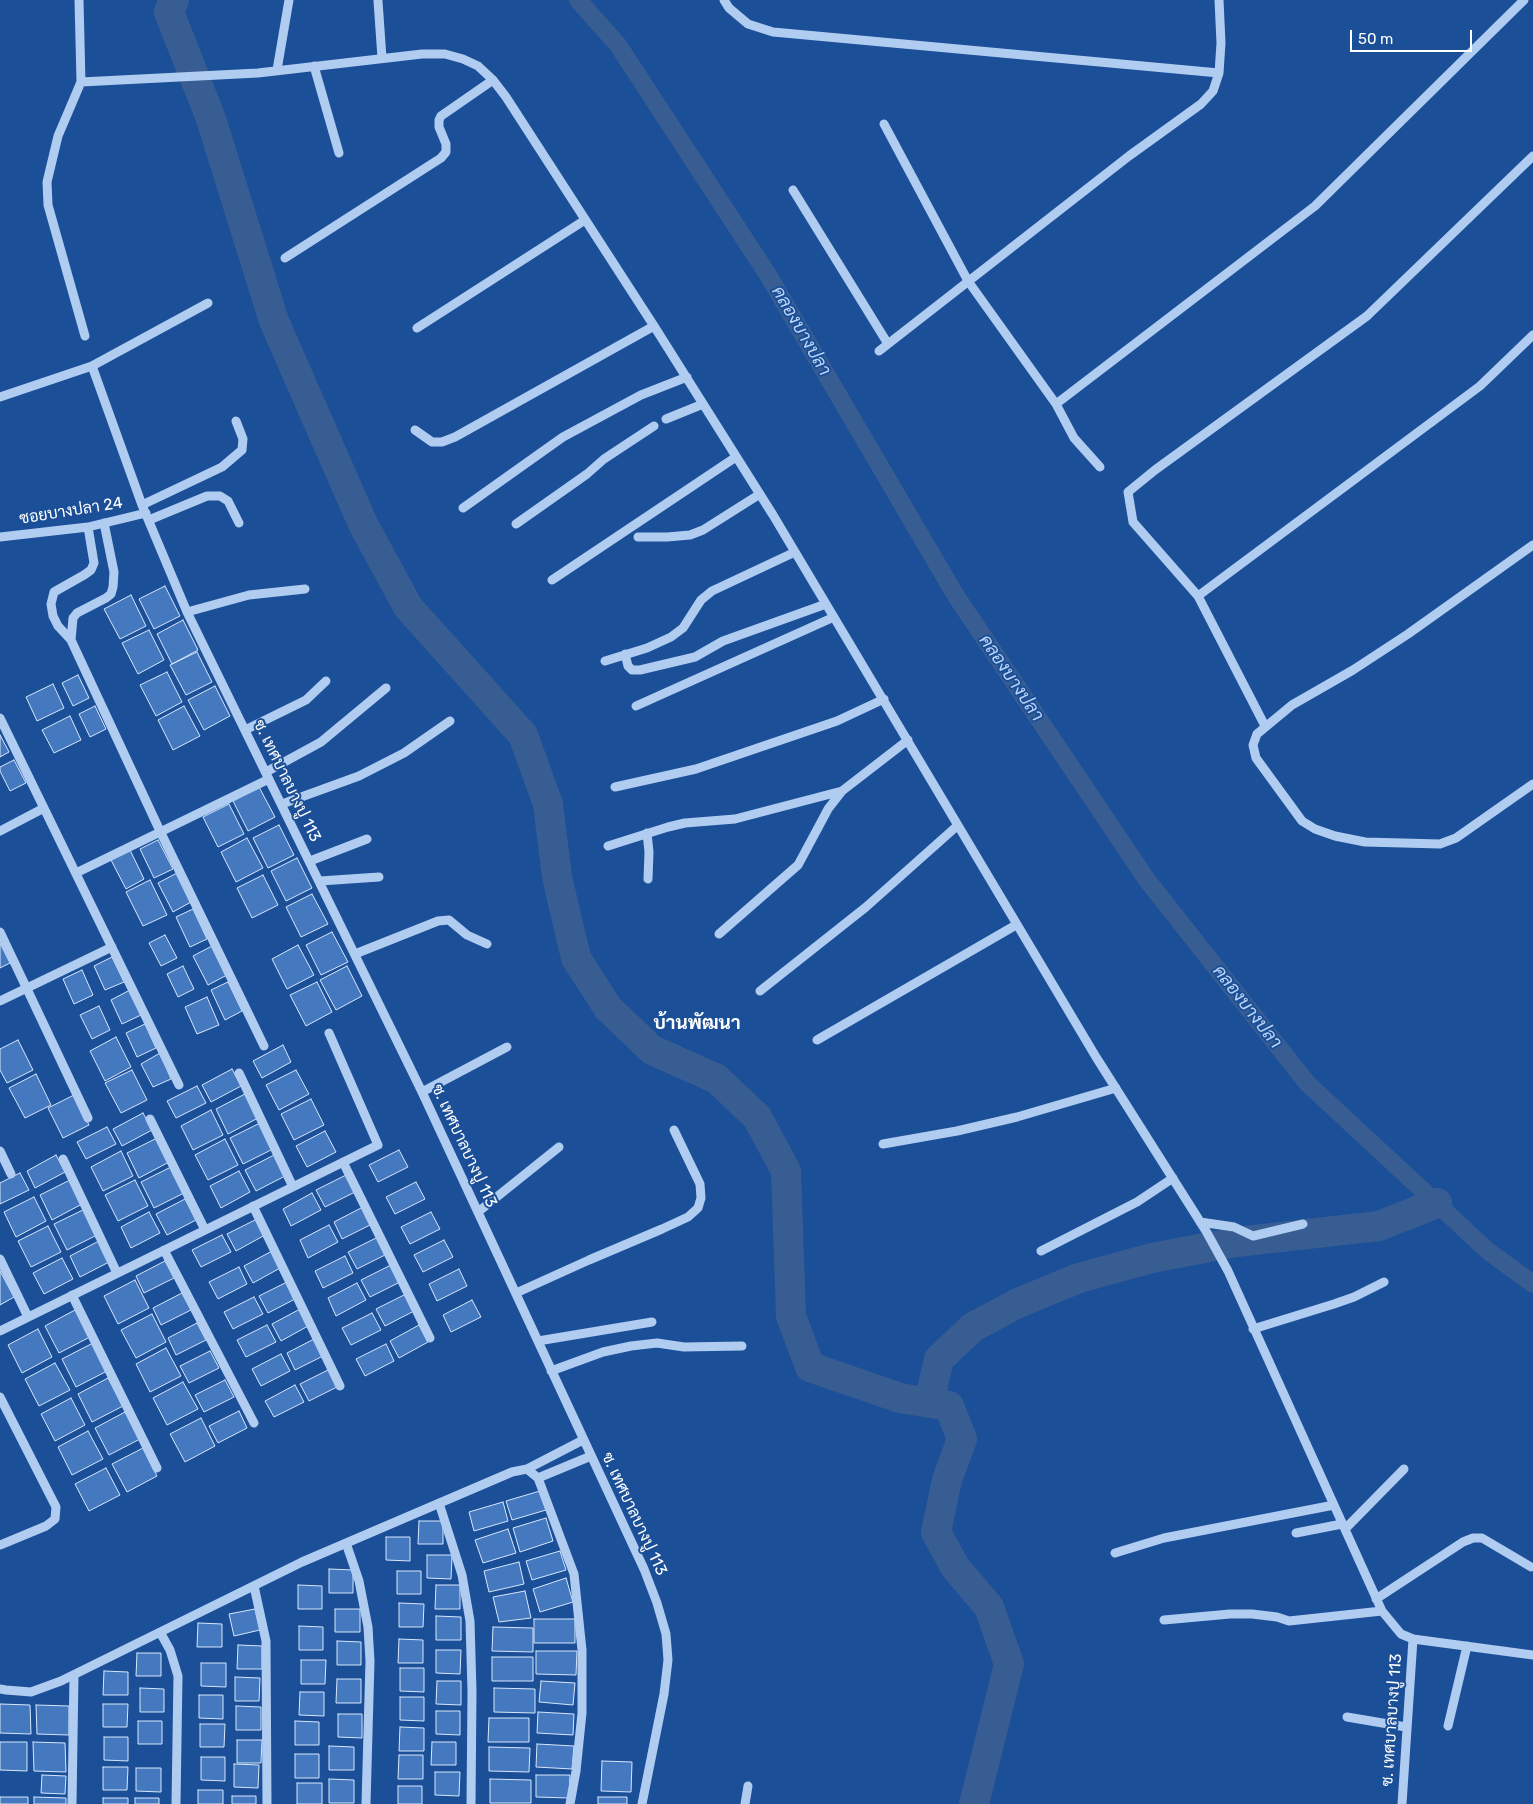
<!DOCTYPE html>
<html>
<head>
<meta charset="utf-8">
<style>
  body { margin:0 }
  #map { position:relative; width:1533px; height:1804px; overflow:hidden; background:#1b4f98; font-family:Rubik,sans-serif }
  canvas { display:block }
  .scale { position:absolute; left:1350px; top:30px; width:122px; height:22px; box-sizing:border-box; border:2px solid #fff; border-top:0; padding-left:6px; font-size:15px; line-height:18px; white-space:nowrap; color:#fff; -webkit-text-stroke:4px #1b4f98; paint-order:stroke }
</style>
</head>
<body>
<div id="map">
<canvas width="1533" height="1804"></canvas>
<div class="scale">50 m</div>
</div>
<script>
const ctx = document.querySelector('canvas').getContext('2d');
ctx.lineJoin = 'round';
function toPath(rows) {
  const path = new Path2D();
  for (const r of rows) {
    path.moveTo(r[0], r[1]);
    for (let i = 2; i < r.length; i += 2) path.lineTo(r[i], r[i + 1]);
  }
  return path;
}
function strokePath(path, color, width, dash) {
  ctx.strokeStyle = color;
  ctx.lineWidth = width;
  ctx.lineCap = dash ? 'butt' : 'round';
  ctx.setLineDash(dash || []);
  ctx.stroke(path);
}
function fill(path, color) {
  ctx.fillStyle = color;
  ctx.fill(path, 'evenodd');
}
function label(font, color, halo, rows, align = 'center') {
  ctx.font = font + ' Rubik,Sarabun,sans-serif';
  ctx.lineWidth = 4;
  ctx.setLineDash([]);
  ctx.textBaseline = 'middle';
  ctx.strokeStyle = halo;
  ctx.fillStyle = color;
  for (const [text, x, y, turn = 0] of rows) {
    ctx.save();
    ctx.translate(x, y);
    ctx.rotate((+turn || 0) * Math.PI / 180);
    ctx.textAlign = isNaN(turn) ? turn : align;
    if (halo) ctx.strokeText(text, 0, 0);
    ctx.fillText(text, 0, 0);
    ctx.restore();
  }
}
strokePath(toPath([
  [578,0,618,45,768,275,956,596,1147,880,1307,1083,1488,1251,1533,1284]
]), '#385d92', 18);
strokePath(toPath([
  [174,0,169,12,211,119,274,321,363,524,408,607,523,735,548,804,557,877,576,958,608,1008,652,1050,717,1079,757,1117,786,1171,791,1316,810,1367,900,1398,949,1406,962,1439,947,1480,936,1532,955,1567,989,1607,1009,1664,974,1804],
  [929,1403,939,1359,973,1327,1018,1303,1079,1278,1152,1258,1236,1242,1379,1226,1437,1203]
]), '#385d92', 30);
const building = toPath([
  [165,586,180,616,154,629,139,599,165,586],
  [131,595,146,626,120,639,104,609,131,595],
  [183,620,198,650,172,664,157,634,183,620],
  [149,630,164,660,138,674,122,643,149,630],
  [197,652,212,682,186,695,170,665,197,652],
  [167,672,182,702,156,716,140,685,167,672],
  [78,675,89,698,73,706,62,683,78,675],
  [53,684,64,708,37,721,26,697,53,684],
  [215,686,230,716,204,730,188,700,215,686],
  [95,706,106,729,90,737,79,714,95,706],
  [184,706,200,736,173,750,158,720,184,706],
  [70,716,81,740,54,753,42,730,70,716],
  [0,735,9,752,0,757,0,735],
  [14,760,26,783,10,791,0,771,0,767,14,760],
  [259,787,275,817,248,831,233,801,259,787],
  [229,804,244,834,218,847,203,817,229,804],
  [279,825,294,855,268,868,253,838,279,825],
  [247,838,263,868,236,882,221,852,247,838],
  [158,840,173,869,154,878,140,849,158,840],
  [130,850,144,879,126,889,111,860,130,850],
  [297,858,312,888,286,901,271,871,297,858],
  [177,873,191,902,173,912,158,883,177,873],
  [263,875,278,905,252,918,237,888,263,875],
  [150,880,167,915,143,926,126,892,150,880],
  [312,894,328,924,301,937,286,907,312,894],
  [193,909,207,939,190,947,176,917,193,909],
  [332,932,348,962,321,975,306,945,332,932],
  [165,935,177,958,161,966,149,943,165,935],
  [0,943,10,963,0,968,0,943],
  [298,945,314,975,287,989,272,959,298,945],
  [212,946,227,975,208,985,193,956,212,946],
  [112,957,124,982,105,990,94,966,112,957],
  [183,966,194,989,178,997,167,974,183,966],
  [347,966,362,996,336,1010,320,980,347,966],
  [82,970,93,995,74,1004,63,979,82,970],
  [228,982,242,1011,225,1020,211,990,228,982],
  [317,982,332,1012,306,1026,290,995,317,982],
  [130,990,141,1015,122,1024,111,1000,130,990],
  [207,997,219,1025,197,1034,185,1007,207,997],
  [99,1006,110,1030,92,1039,80,1015,99,1006],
  [145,1024,156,1048,137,1057,126,1033,145,1024],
  [116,1037,131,1067,105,1081,90,1051,116,1037],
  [18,1040,33,1070,7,1083,0,1070,0,1049,18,1040],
  [283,1045,291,1062,262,1078,253,1061,283,1045],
  [160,1053,171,1079,153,1087,141,1064,160,1053],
  [232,1069,241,1086,211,1102,202,1085,232,1069],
  [132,1070,147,1100,121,1113,105,1083,132,1070],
  [296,1070,309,1094,279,1110,266,1085,296,1070],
  [36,1074,51,1105,25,1118,9,1088,36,1074],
  [197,1086,206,1103,176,1118,167,1101,197,1086],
  [245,1094,258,1118,228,1134,216,1109,245,1094],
  [74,1095,89,1125,63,1138,48,1108,74,1095],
  [311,1099,324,1125,294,1140,281,1114,311,1099],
  [211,1110,223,1135,193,1150,181,1126,211,1110],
  [143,1113,152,1130,122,1146,113,1129,143,1113],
  [260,1123,273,1149,243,1164,230,1138,260,1123],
  [107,1127,116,1144,86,1159,77,1142,107,1127],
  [325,1131,336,1152,307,1167,296,1146,325,1131],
  [157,1138,169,1162,139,1178,127,1153,157,1138],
  [225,1139,238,1165,208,1180,195,1155,225,1139],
  [399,1150,408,1167,378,1182,369,1165,399,1150],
  [121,1151,133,1176,103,1191,91,1167,121,1151],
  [56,1155,65,1172,35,1188,27,1171,56,1155],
  [274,1155,285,1176,256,1191,245,1170,274,1155],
  [171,1167,184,1193,154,1208,141,1182,171,1167],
  [239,1171,250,1192,221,1208,210,1186,239,1171],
  [20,1173,29,1190,0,1204,0,1183,20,1173],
  [346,1175,355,1192,325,1207,316,1190,346,1175],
  [70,1180,82,1204,52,1220,40,1195,70,1180],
  [135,1180,148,1206,118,1221,105,1195,135,1180],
  [416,1182,425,1199,395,1214,386,1197,416,1182],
  [312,1193,321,1210,291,1226,283,1209,312,1193],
  [34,1197,46,1221,16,1237,4,1212,34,1197],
  [185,1199,196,1220,167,1235,156,1214,185,1199],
  [363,1207,372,1224,342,1239,334,1222,363,1207],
  [85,1209,97,1235,67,1250,54,1224,85,1209],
  [149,1212,160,1233,131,1248,121,1227,149,1212],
  [431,1212,440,1229,410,1244,401,1227,431,1212],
  [257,1219,265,1235,236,1251,227,1234,257,1219],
  [329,1225,338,1242,308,1258,300,1240,329,1225],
  [48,1226,61,1252,31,1267,18,1241,48,1226],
  [222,1235,231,1252,201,1267,192,1250,222,1235],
  [378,1237,387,1254,357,1269,348,1252,378,1237],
  [444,1240,453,1257,423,1272,414,1255,444,1240],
  [99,1241,109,1262,80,1277,70,1256,99,1241],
  [274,1250,282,1267,253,1283,244,1266,274,1250],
  [345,1256,353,1273,323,1288,315,1271,345,1256],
  [62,1258,73,1279,44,1294,33,1273,62,1258],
  [165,1261,174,1278,144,1293,136,1276,165,1261],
  [391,1265,400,1282,370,1297,361,1280,391,1265],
  [239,1267,247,1284,218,1299,209,1282,239,1267],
  [459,1269,467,1286,437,1301,429,1284,459,1269],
  [0,1271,14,1297,0,1305,0,1271],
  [135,1280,149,1308,118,1324,104,1296,135,1280],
  [289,1281,297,1298,268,1313,259,1296,289,1281],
  [357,1283,366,1300,336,1316,328,1298,357,1283],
  [182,1293,191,1310,161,1325,153,1308,182,1293],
  [406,1294,414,1311,385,1326,376,1309,406,1294],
  [254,1297,263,1314,233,1329,224,1312,254,1297],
  [472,1300,481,1317,451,1332,443,1315,472,1300],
  [302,1308,310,1325,281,1341,272,1324,302,1308],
  [75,1310,90,1337,59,1353,45,1326,75,1310],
  [372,1313,381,1330,351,1345,342,1328,372,1313],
  [152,1314,166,1342,136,1358,121,1330,152,1314],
  [197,1323,206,1340,176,1355,168,1338,197,1323],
  [267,1325,276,1342,246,1357,237,1340,267,1325],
  [419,1325,428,1342,399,1358,390,1341,419,1325],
  [38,1329,52,1357,22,1373,8,1345,38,1329],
  [316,1338,325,1355,295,1370,287,1353,316,1338],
  [93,1343,107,1371,76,1387,62,1359,93,1343],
  [386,1344,394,1361,365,1376,356,1359,386,1344],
  [166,1348,181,1376,150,1392,136,1364,166,1348],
  [210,1351,219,1368,189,1383,180,1366,210,1351],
  [281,1354,290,1371,261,1386,252,1369,281,1354],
  [55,1363,70,1390,39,1406,25,1379,55,1363],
  [330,1369,339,1386,309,1401,300,1384,330,1369],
  [108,1378,123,1406,92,1422,78,1394,108,1378],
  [225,1380,234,1397,204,1412,195,1395,225,1380],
  [183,1382,198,1409,167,1425,153,1398,183,1382],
  [295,1385,304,1402,274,1417,265,1401,295,1385],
  [71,1398,85,1425,55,1441,41,1414,71,1398],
  [239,1411,247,1428,218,1443,209,1426,239,1411],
  [125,1412,140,1439,109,1455,95,1428,125,1412],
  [201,1418,215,1446,185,1462,170,1434,201,1418],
  [88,1431,103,1459,72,1475,58,1447,88,1431],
  [143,1448,157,1476,127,1492,112,1464,143,1448],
  [106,1468,120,1495,89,1511,75,1484,106,1468],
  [540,1491,546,1510,512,1520,506,1501,540,1491],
  [503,1502,508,1521,474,1531,469,1512,503,1502],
  [546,1518,553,1541,520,1552,513,1528,546,1518],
  [419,1521,443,1521,443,1544,418,1544,419,1521],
  [508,1529,516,1553,483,1563,475,1540,508,1529],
  [386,1537,410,1537,410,1561,386,1560,386,1537],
  [560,1551,566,1570,532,1580,526,1561,560,1551],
  [427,1555,452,1555,451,1579,427,1578,427,1555],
  [519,1562,524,1584,489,1592,484,1571,519,1562],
  [329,1569,353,1570,353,1593,329,1593,329,1569],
  [397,1571,421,1571,421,1594,397,1594,397,1571],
  [566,1578,573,1602,540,1612,533,1589,566,1578],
  [298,1585,322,1586,322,1609,298,1609,298,1585],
  [436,1585,460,1585,460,1609,435,1609,436,1585],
  [525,1591,531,1618,499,1622,493,1597,525,1591],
  [399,1603,424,1604,423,1627,399,1627,399,1603],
  [255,1609,260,1630,234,1636,229,1614,255,1609],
  [335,1609,360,1609,360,1632,335,1632,335,1609],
  [436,1616,461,1617,461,1640,436,1640,436,1616],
  [534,1619,575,1619,575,1643,534,1643,534,1619],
  [198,1623,222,1624,222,1647,197,1647,198,1623],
  [299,1626,323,1627,323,1650,299,1650,299,1626],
  [493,1627,533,1628,533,1652,492,1651,493,1627],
  [399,1639,423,1640,423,1663,398,1663,399,1639],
  [337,1641,361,1642,361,1665,337,1665,337,1641],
  [238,1645,262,1646,262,1669,237,1669,238,1645],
  [436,1650,461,1650,460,1674,436,1673,436,1650],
  [536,1651,577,1651,576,1675,536,1674,536,1651],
  [137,1653,161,1653,161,1676,136,1676,137,1653],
  [492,1657,533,1657,533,1681,492,1681,492,1657],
  [301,1660,326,1660,325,1684,301,1684,301,1660],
  [201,1663,226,1663,226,1687,201,1686,201,1663],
  [400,1668,424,1668,424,1692,400,1691,400,1668],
  [104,1671,128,1672,128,1695,103,1695,104,1671],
  [235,1677,260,1678,259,1701,235,1701,235,1677],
  [337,1679,361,1679,361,1703,336,1703,337,1679],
  [437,1681,461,1681,461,1705,436,1704,437,1681],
  [541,1681,575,1683,573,1705,539,1702,541,1681],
  [140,1688,164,1689,164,1712,140,1712,140,1688],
  [494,1688,535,1689,535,1713,494,1712,494,1688],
  [300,1692,324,1692,324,1716,299,1715,300,1692],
  [199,1695,223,1695,223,1719,199,1718,199,1695],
  [400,1697,424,1697,424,1721,400,1720,400,1697],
  [0,1704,30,1705,31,1734,0,1733,0,1704],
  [103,1704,128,1704,127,1727,103,1727,103,1704],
  [36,1705,69,1706,69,1735,37,1734,36,1705],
  [236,1706,261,1707,261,1730,236,1730,236,1706],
  [436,1711,460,1711,460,1735,436,1734,436,1711],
  [538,1712,574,1714,573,1735,537,1733,538,1712],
  [338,1714,362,1714,362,1738,338,1737,338,1714],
  [489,1718,529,1718,529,1742,488,1742,489,1718],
  [138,1721,162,1721,162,1744,138,1744,138,1721],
  [295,1721,319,1722,319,1745,295,1745,295,1721],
  [200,1724,225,1724,224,1747,200,1747,200,1724],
  [400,1727,424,1728,424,1751,399,1751,400,1727],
  [104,1737,128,1737,128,1761,104,1760,104,1737],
  [237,1740,262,1740,261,1763,237,1763,237,1740],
  [0,1742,27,1742,27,1771,0,1770,0,1742],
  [33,1742,65,1743,66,1772,34,1771,33,1742],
  [432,1742,456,1742,456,1765,431,1765,432,1742],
  [537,1744,574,1746,572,1769,536,1767,537,1744],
  [329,1746,354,1747,354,1770,329,1770,329,1746],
  [489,1747,530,1748,529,1772,489,1771,489,1747],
  [295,1754,319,1754,319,1778,295,1778,295,1754],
  [399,1755,423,1755,423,1779,398,1779,399,1755],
  [201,1757,225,1757,225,1781,201,1780,201,1757],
  [602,1761,632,1762,631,1792,601,1791,602,1761],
  [234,1764,259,1765,258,1788,234,1787,234,1764],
  [103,1767,128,1767,127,1790,103,1790,103,1767],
  [136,1768,161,1768,161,1792,136,1791,136,1768],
  [435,1772,460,1772,459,1796,435,1795,435,1772],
  [42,1775,66,1776,65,1794,41,1793,42,1775],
  [536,1775,570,1775,569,1798,536,1797,536,1775],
  [329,1779,354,1780,354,1803,329,1803,329,1779],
  [490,1779,531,1780,531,1803,490,1803,490,1779],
  [297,1783,322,1783,322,1804,297,1804,297,1783],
  [398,1786,422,1786,422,1804,398,1804,398,1786],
  [198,1790,223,1790,223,1804,198,1804,198,1790],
  [232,1796,256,1796,256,1804,232,1804,232,1796],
  [0,1797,28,1797,28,1804,0,1804,0,1797],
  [34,1797,66,1798,66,1804,34,1804,34,1797],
  [598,1797,627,1797,627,1804,598,1804,598,1797],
  [103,1798,128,1798,128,1804,103,1804,103,1798],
  [135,1798,159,1798,159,1804,135,1804,135,1798]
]);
fill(building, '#4478bf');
strokePath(building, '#d7e7fb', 1);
strokePath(toPath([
  [79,0,81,82,58,136,47,182,48,205,85,336],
  [724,0,729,8,748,24,773,32,1219,73],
  [378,1,382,58],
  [314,66,339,153],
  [277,70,289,0],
  [81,82,258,73,422,54,445,54,463,59,478,66,493,80,506,97,654,326,773,515,1096,1057,1206,1231,1228,1271,1382,1611,1401,1634,1413,1639,1533,1655],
  [884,124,968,281,1056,404,1074,438,1100,467],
  [793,190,888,344],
  [285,258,441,158,446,152,446,144,439,127,439,120,441,116,493,80],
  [417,328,585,220],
  [879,351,1129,156,1201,104,1213,91,1219,73,1221,43,1219,0],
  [92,366,142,505,187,612,422,1092,644,1569,657,1603,666,1634,668,1660,664,1694,642,1804],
  [0,397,92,366,208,303],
  [1056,404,1315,206,1524,0],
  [666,419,703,404],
  [415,430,432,442,442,442,455,437,654,326],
  [142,505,222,467,242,450,243,439,236,421],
  [463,508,563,437,641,395,687,377],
  [149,520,207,496,220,496,228,501,239,523],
  [516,524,587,474,604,459,654,426],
  [88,527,94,563,91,570,84,575,54,592,51,604,53,616,58,626,71,640,160,831,264,1046],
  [0,537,88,527,146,513],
  [638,537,667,537,690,535,703,530,760,494],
  [1533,545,1408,634,1353,670,1292,705,1257,734,1253,745,1256,758,1302,821,1315,829,1335,836,1365,842,1440,844,1456,838,1533,784],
  [552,580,736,457],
  [1198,596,1480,386,1533,335],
  [187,612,249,595,305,589],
  [71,640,73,618,77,613,106,598,111,594,113,587,114,572,104,523],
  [625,654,628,666,632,670,640,670,695,657,723,641,826,604],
  [605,661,647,648,671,637,683,628,701,600,712,591,795,552],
  [636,706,834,617],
  [0,718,179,1085],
  [1265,726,1198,596,1133,522,1128,492,1155,470,1367,316,1533,156],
  [245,730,306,700,326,681],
  [266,772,321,742,386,688],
  [615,787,696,769,837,721,884,699],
  [282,804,359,776,404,753,450,721],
  [0,831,44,808],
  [647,833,649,852,648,879],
  [608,846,668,827,685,823,735,819,842,791],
  [310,861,367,839],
  [76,873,269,779],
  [320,881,379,877],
  [0,932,88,1118],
  [719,934,798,865,828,809,842,791,908,740],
  [355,954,438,921,449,920,467,935,487,944],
  [760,991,866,907,957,826],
  [0,1001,112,947],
  [817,1040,1016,925],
  [239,1073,293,1187],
  [422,1092,507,1047],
  [150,1119,205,1230],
  [883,1144,957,1131,1017,1117,1116,1088],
  [0,1151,11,1174],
  [63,1159,117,1273],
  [343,1162,430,1338],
  [253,1206,340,1386],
  [478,1212,559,1147],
  [1200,1222,1234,1227,1253,1236,1303,1224],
  [164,1250,254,1423],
  [1041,1251,1137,1202,1173,1178],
  [0,1259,28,1317],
  [516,1293,589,1260,662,1229,688,1217,698,1208,701,1198,700,1184,674,1130],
  [72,1295,157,1468],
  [1253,1329,1334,1304,1354,1297,1384,1282],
  [0,1331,378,1145,329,1033],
  [538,1341,652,1322],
  [551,1371,603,1352,631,1346,657,1343,684,1347,742,1346],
  [0,1397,56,1507,55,1519,46,1526,0,1545],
  [527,1469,583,1440],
  [538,1478,591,1456],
  [439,1503,462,1575,470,1621,472,1691,471,1804],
  [1345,1529,1404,1469],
  [1296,1533,1342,1524],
  [346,1543,359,1581,368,1627,370,1661,366,1804],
  [1115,1553,1164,1538,1334,1505],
  [254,1586,266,1641,267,1804],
  [1376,1599,1463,1542,1473,1538,1482,1538,1531,1567],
  [1164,1620,1230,1614,1252,1614,1277,1617,1289,1621,1382,1611],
  [160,1632,170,1650,178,1676,176,1804],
  [0,1689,6,1690,31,1692,61,1681,302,1562,512,1472,527,1469,538,1478,574,1574,582,1650,582,1713,576,1771,570,1804],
  [1347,1717,1406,1727],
  [1448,1726,1467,1646],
  [72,1804,74,1675],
  [745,1804,748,1786],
  [1402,1804,1413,1639]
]), '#b0ccf0', 9);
label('16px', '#fff', '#1b4f98', [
  ["ซอยบางปลา 24",71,511,-9],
  ["ซ. เทศบาลบางปู 113",287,781,64],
  ["ซ. เทศบาลบางปู 113",464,1146,65],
  ["ซ. เทศบาลบางปู 113",634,1514,65],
  ["ซ. เทศบาลบางปู 113",1392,1720,-86]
]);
label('italic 18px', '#bdd6f7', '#1b4f98', [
  ["คลองบางปลา",801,331,60],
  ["คลองบางปลา",1011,678,56],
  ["คลองบางปลา",1247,1007,52]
]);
label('bold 19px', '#fff', '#1b4f98', [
  ["บ้านพัฒนา",697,1024]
]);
</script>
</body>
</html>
